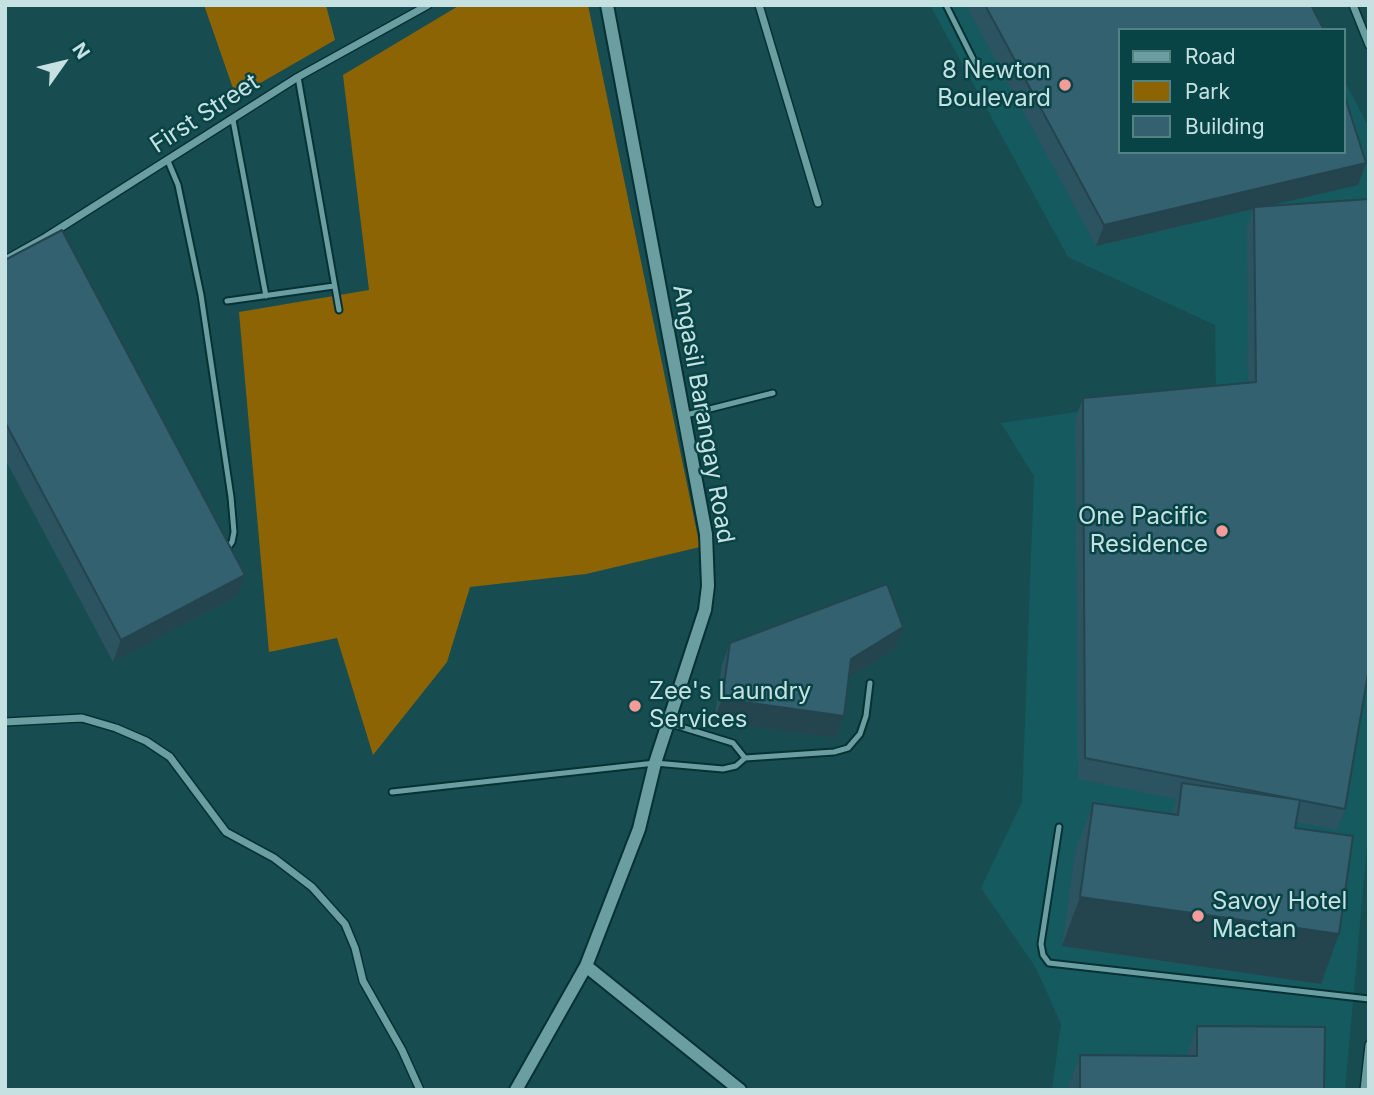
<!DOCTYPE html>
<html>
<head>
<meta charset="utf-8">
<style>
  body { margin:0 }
  #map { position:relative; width:1374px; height:1095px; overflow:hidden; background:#174d51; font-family:Inter,sans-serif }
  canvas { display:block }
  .frame { position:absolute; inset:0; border:7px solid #c6e1e2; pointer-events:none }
  .legend { position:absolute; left:1118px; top:28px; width:228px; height:126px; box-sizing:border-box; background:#084346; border:2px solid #548284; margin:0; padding:9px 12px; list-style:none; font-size:21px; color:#c6e1e2 }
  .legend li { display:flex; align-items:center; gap:14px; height:35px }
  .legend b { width:35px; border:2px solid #548284 }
  .north { position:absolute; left:28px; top:28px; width:70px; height:70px; -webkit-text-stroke:5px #084346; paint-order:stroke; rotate:56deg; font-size:19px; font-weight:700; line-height:28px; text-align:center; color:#c6e1e2 }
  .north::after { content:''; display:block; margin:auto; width:24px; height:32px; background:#c6e1e2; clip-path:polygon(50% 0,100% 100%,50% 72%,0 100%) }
</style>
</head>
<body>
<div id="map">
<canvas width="1374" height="1095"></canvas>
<div class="frame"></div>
<ul class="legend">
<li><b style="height:9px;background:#6a9ea1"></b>Road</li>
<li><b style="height:19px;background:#8c6403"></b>Park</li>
<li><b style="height:19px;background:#336170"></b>Building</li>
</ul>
<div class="north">N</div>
</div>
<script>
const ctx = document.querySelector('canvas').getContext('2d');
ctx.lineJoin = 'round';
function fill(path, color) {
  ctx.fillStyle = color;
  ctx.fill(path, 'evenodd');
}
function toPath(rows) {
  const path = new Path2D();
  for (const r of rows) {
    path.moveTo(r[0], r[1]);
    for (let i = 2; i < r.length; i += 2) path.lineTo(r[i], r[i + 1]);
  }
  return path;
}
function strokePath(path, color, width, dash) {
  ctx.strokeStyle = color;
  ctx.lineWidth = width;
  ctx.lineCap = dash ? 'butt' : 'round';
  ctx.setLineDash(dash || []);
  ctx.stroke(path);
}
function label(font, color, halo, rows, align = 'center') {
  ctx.font = font + ' Inter,sans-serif';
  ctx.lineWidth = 5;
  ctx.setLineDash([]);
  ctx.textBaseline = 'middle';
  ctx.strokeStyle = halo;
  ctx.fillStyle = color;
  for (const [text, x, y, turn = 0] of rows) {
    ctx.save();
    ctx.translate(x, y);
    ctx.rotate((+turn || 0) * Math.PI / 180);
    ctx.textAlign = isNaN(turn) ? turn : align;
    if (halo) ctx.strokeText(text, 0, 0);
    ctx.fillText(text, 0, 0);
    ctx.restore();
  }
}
fill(toPath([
  [930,5,1306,5,1120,30,1120,152,1344,152,1344,80,1369,128,1369,823,1345,1090,1052,1090,1061,1024,1036,968,981,888,1022,802,1034,476,1001,423,1216,392,1215,325,1068,257]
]), '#155a5e');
fill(toPath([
  [204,5,326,5,335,40,236,97],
  [460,5,588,5,700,547,586,574,470,587,447,662,373,755,337,638,269,652,239,312,369,290,343,75]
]), '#8c6403');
const service = toPath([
  [946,5,981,75],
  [298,77,339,310],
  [233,120,266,296],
  [168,161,178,185,201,295,231,497,234,532,232,542,226,550],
  [227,301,334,286],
  [686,415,773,393],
  [668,723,733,743,745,758,834,752,848,748,860,734,866,716,870,683],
  [392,792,655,763,723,769,736,766,745,758],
  [1059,827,1041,944,1043,955,1049,963,1369,999]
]);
const minor = toPath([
  [759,5,818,203],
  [1353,5,1369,45],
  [5,260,46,237,298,77,428,5],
  [5,722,82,718,116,728,146,741,170,757,226,832,274,858,312,887,345,924,355,948,363,981,402,1050,420,1090],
  [1364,1090,1369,1045]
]);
const tertiary = toPath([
  [586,966,740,1090],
  [516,1090,586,966,639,829,655,763,705,610,708,586,706,534,607,5]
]);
strokePath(service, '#073134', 9);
strokePath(minor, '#073134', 10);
strokePath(tertiary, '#073134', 16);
strokePath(service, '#6a9ea1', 5);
strokePath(minor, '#6a9ea1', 7);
strokePath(tertiary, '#6a9ea1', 12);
fill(toPath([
  [966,5,1311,5,1366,163,1358,185,1268,206,1345,809,1337,830,1296,822,1295,828,1321,984,1062,946,1075,852,1093,803,1171,814,1176,799,1078,779,1075,419,1083,398,1248,383,1247,228,1253,209,1096,246],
  [5,260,237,596,113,662,5,459],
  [903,627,895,649,849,677,844,716,836,738,714,721,722,664,730,643],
  [1197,1026,1324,1090,1067,1090,1080,1055,1186,1056]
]), '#2c5360');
fill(toPath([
  [1366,163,1358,185,1254,209,1254,207,1253,209,1096,246,1104,225],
  [245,575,237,596,113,662,121,640],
  [903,627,895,649,844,680,851,659],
  [722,699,844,716,836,738,714,721],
  [1080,897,1339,934,1321,984,1062,946]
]), '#24444e');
const building = toPath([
  [985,5,1311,5,1324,30,1120,30,1120,152,1344,152,1344,94,1366,163,1104,225,985,5],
  [1369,199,1369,668,1345,809,1085,758,1083,398,1256,382,1254,207,1369,199],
  [62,230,245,575,121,640,5,422,5,260,62,230],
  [887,584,903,627,851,659,844,716,722,699,730,643,887,584],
  [1182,783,1300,800,1295,828,1353,836,1339,934,1080,897,1093,803,1178,815,1182,783],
  [1197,1026,1325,1027,1324,1090,1080,1090,1080,1055,1197,1056,1197,1026]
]);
fill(building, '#336170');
strokePath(building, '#24444e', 2);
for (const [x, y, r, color] of [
  [1065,85,7,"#f59b9a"],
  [1222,531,7,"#f59b9a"],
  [635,706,7,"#f59b9a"],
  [1198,916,7,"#f59b9a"]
]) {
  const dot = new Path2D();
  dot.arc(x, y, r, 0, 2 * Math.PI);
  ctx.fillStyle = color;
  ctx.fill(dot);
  strokePath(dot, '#084346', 2.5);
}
label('24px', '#c6e1e2', '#084346', [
  ["8 Newton",1051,71],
  ["Boulevard",1051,99],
  ["One Pacific",1208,517],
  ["Residence",1208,545],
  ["Zee's Laundry",649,692,"left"],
  ["Services",649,720,"left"],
  ["Savoy Hotel",1212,902,"left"],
  ["Mactan",1212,930,"left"]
], 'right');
label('24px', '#c6e1e2', '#084346', [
  ["First Street",205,114,-33],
  ["Angasil Barangay Road",703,414,80]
]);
</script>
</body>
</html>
